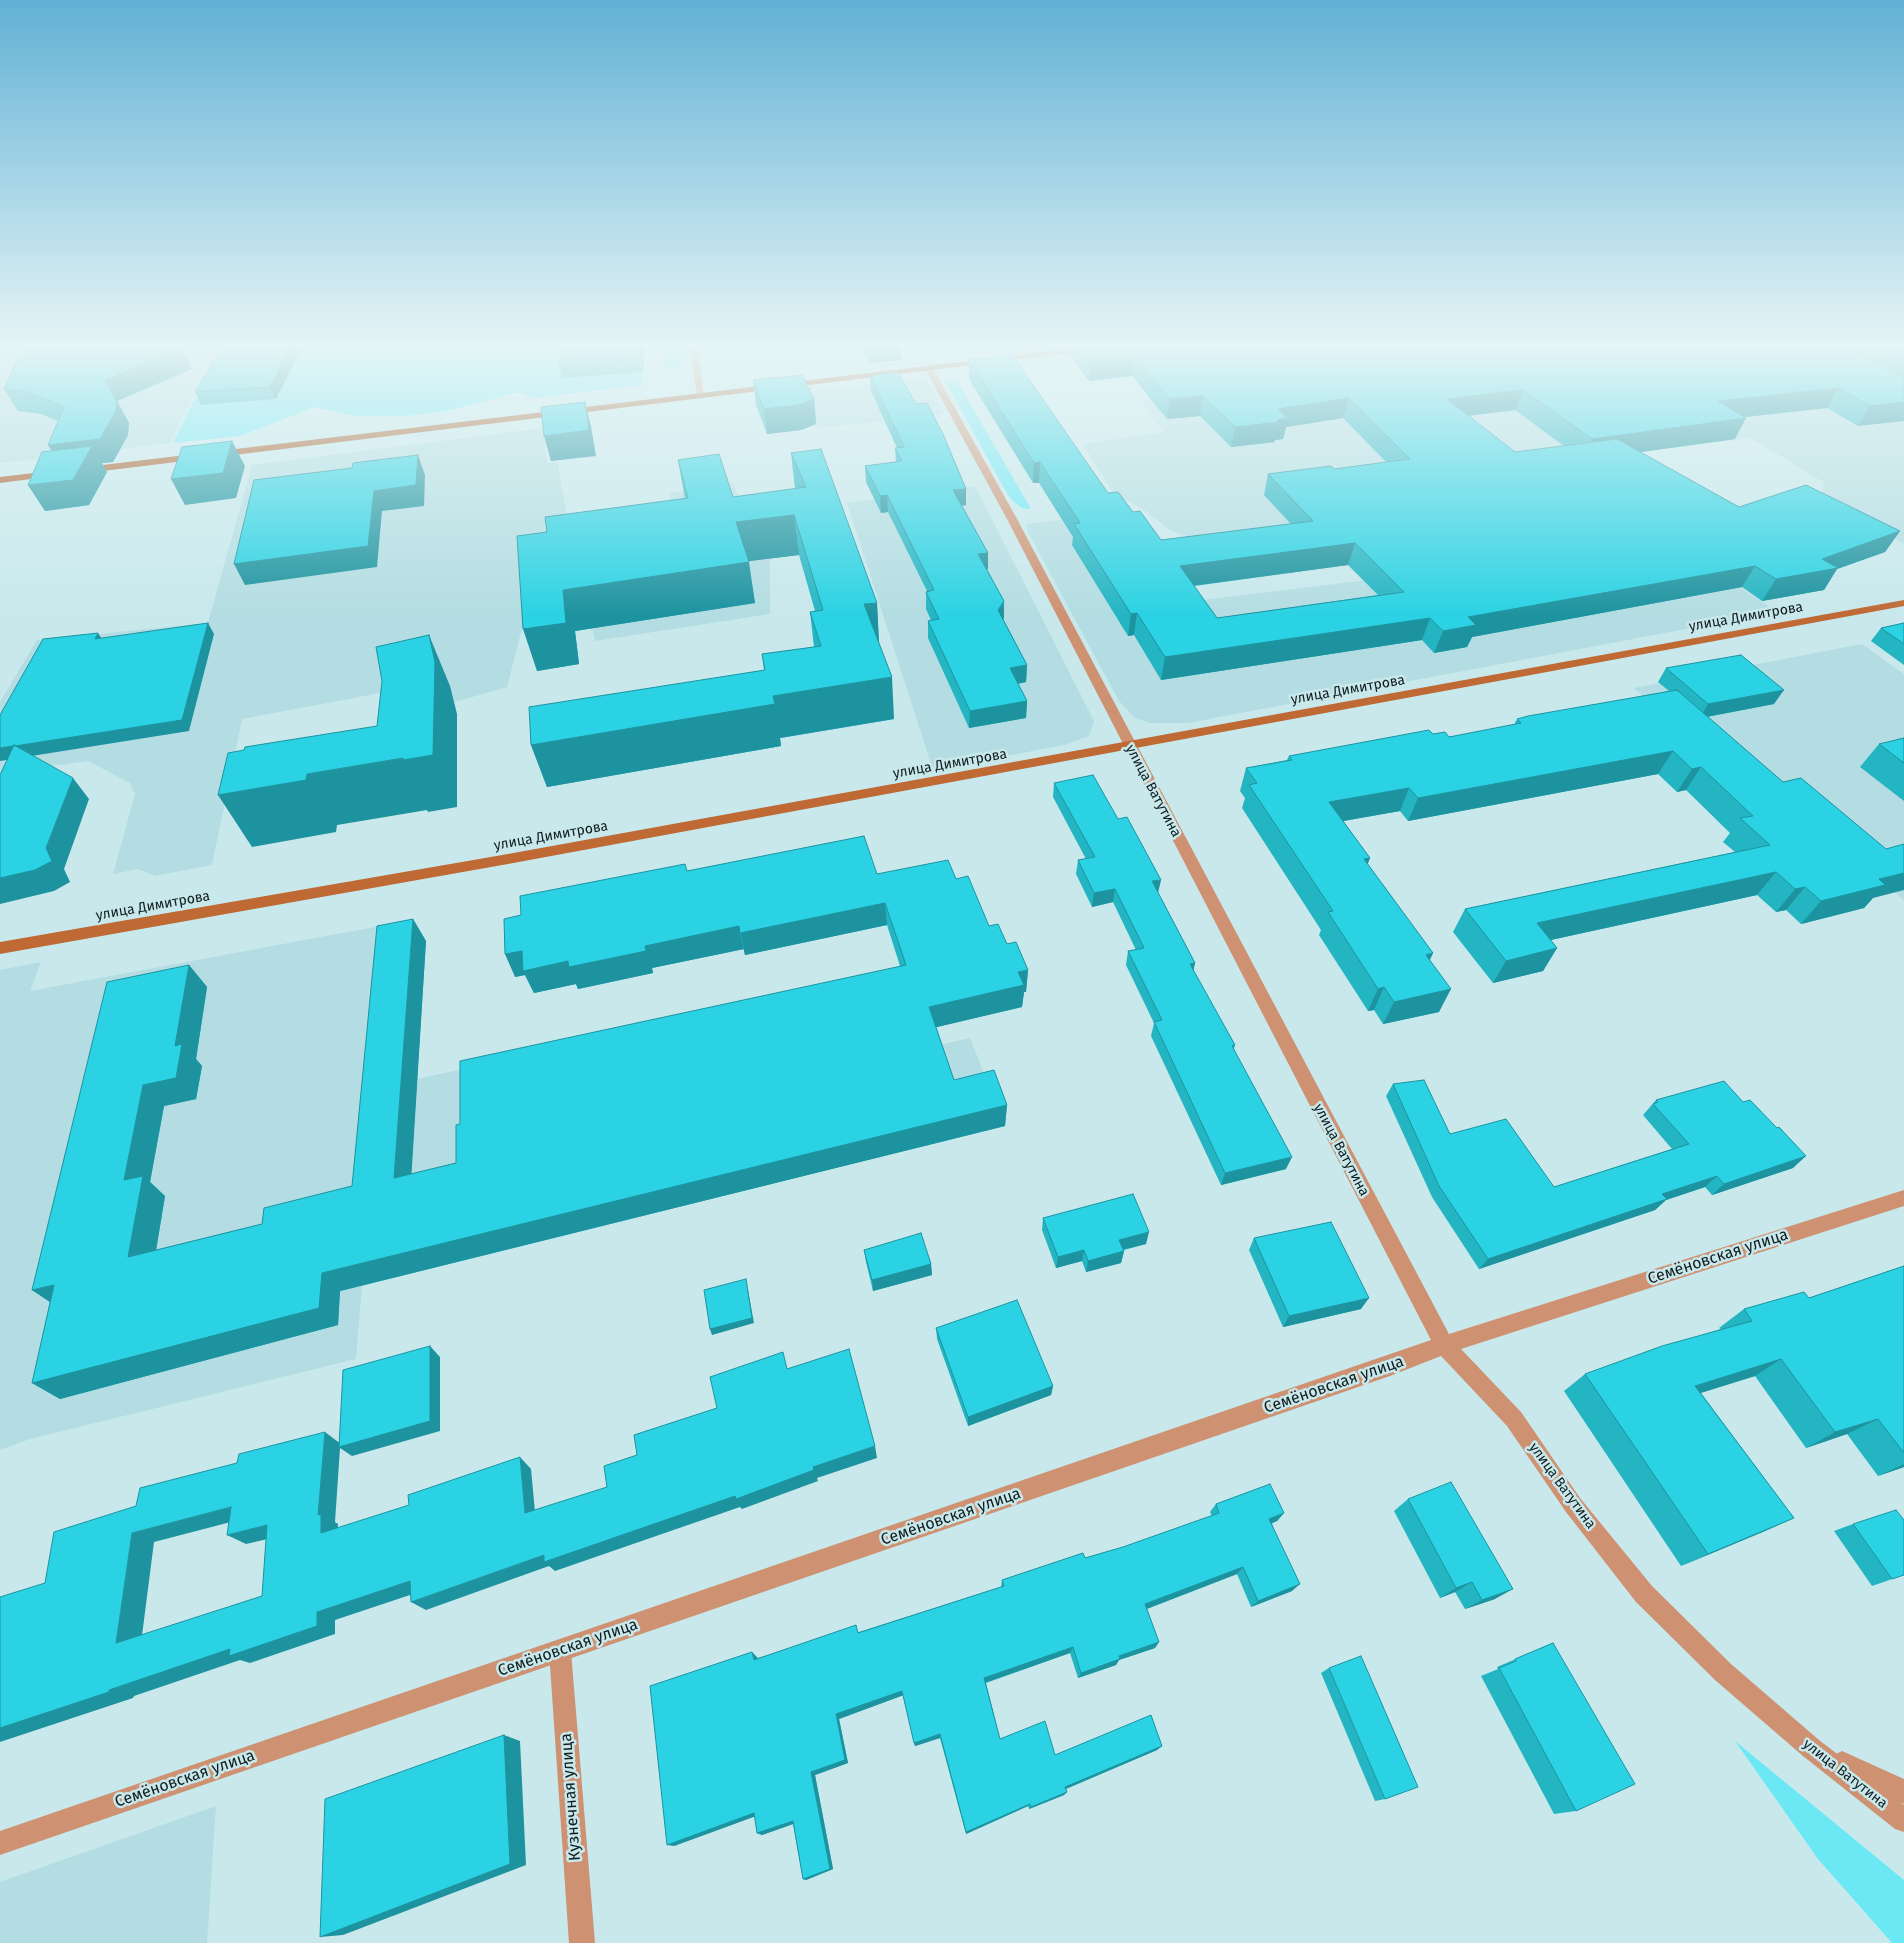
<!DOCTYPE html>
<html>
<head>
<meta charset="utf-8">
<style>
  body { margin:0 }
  canvas { display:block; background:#c8e8ec }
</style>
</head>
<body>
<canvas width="1904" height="1943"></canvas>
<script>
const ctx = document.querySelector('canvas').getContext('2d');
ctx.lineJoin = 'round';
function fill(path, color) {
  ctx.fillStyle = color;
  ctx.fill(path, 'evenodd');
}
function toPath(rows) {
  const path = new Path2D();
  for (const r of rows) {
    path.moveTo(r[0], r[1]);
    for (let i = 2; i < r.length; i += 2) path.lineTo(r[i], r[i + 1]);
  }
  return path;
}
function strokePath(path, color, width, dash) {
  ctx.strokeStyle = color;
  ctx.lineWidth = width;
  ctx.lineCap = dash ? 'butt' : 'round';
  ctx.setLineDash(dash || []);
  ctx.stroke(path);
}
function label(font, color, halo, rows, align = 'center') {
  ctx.font = font + ' "Fira Sans",sans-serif';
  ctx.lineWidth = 5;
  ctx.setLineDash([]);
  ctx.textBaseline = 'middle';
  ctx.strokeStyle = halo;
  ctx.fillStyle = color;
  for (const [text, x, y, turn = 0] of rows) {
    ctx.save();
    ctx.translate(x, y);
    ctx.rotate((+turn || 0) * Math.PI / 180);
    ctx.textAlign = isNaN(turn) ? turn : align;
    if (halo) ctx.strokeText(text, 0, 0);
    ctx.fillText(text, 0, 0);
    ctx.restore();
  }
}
fill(toPath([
  [2,344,227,344,187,408,170,443,0,463,0,346],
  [1773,344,1904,421,1904,544,1822,499,1823,482,1751,438,1583,460,1616,506,1785,617,1723,622,1188,723,1150,723,1135,718,1119,701,1028,532,1027,524,1116,513,1186,602,1377,579,1444,561,1201,541,1171,531,1143,509,1114,494,1083,444,1164,432,1140,402,1177,397],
  [923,378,931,386,944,414,818,428,801,392],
  [543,428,547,463,558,462,568,524,678,534,669,493,733,483,751,527,770,553,770,614,595,641,586,590,530,597,507,687,381,723,380,693,242,719,212,865,155,876,138,869,113,874,135,794,130,783,88,761,0,773,0,702,37,640,208,623,252,465],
  [975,486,1094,721,1089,736,1064,745,933,770,847,503],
  [1862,644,1904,674,1904,901,1887,884,1666,717,1634,688],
  [391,924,417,1079,888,976,935,1046,970,1038,1005,1126,362,1286,356,1359,30,1439,0,1450,0,970,41,962,30,991],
  [216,1806,207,1943,0,1943,0,1882]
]), '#b3dde2');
fill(toPath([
  [236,344,644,344,643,385,534,398,519,392,447,411,406,416,356,416,315,407,240,436,173,443,195,398,205,397],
  [663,344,685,344,686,365,664,371],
  [773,344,825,344,836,350,777,356],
  [957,381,1031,509,1022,508,1012,500,1005,490,946,382],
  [1735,1741,1904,1880,1904,1943,1892,1943,1818,1859]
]), '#6ce8f5');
fill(toPath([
  [689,344,697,344,704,397,697,395,689,344],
  [1023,344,1031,344,1039,355,1038,357,1032,357,1023,344],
  [560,1640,568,1643,571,1651,595,1943,569,1943,549,1651,552,1643,560,1640],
  [1842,1751,1904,1779,1904,1804,1834,1771,1830,1763,1834,1755,1842,1751]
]), '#ce9272');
fill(toPath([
  [925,365,932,367,1017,519,1449,1334,1904,1190,1904,1206,1461,1349,1521,1412,1580,1498,1652,1586,1731,1664,1819,1740,1904,1805,1904,1832,1895,1829,1803,1756,1715,1680,1636,1602,1566,1512,1507,1426,1441,1356,1390,1376,0,1855,0,1831,1431,1340,1007,519,924,367,925,365]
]), '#ce9272');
fill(toPath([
  [1904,600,1904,606,508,864,0,954,0,942,508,854,1904,600]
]), '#bf6935');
fill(toPath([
  [1110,344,1133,344,1129,346,86,473,81,470,86,467,1110,344],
  [51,471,54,472,54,476,0,483,0,477,51,471]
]), '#a7531c');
fill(toPath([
  [25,344,164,344,163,345,180,344,190,364,192,369,117,401,129,423,128,435,113,462,102,463,107,472,89,505,45,511,28,485,52,451,58,421,41,414,18,411,4,389],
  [224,344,303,344,276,399,201,405,195,392],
  [644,344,643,372,562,378,559,365],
  [858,344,901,344,901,360,869,363],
  [1062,344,1904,344,1904,402,1858,426,1827,408,1744,417,1735,439,1639,452,1739,507,1900,531,1885,552,1837,569,1824,590,1762,601,1742,587,1472,637,1467,647,1434,653,1422,640,1161,680,1134,635,1128,636,1072,545,1073,537,1039,483,1033,483,969,379,969,360,1108,493,1133,512,1161,540,1291,524,1264,495,1268,474,1334,469,1386,462,1343,418,1286,427,1283,439,1275,440,1275,442,1231,447,1200,416,1167,419,1132,376,1089,381,1070,355,1071,347,1065,348],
  [1515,410,1564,446,1515,452,1468,416],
  [1348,565,1378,595,1217,618,1194,586],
  [870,376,916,404,966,489,966,505,961,506,988,553,988,569,987,569,1004,601,1004,618,1003,619,1027,665,1026,682,1018,684,1027,701,1026,718,969,728,928,638,928,621,931,620,926,609,926,592,927,591,888,512,881,513,866,482,865,466,896,462,895,448,897,448,871,391],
  [753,380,814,399,816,424,801,430,767,434,756,405],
  [791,453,877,603,879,643,894,719,780,738,781,746,547,787,531,745,764,670,762,654,814,647,810,612,815,611,799,555,748,561,755,603,575,631,579,664,537,671,685,499,678,460,733,497,795,489],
  [1904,623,1904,665,1871,641,1881,628],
  [1666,668,1774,704,1707,717,1873,898,1864,908,1801,924,1786,910,1776,912,1757,895,1551,940,1557,948,1543,971,1493,983,1453,932,1465,909,1735,852,1723,842,1730,833,1686,790,1677,792,1658,774,1408,821,1400,811,1343,821,1370,858,1367,864,1433,953,1430,960,1439,1012,1383,1024,1374,1010,1368,1011,1319,935,1321,930,1242,808,1245,798,1240,791,1246,768,1287,760,1289,756,1433,734,1449,737,1514,725,1517,719,1669,691,1658,682],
  [1904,738,1904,801,1860,767,1879,744],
  [1054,783,1158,893,1195,963,1193,971,1235,1045,1234,1049,1286,1169,1221,1185,1151,1036,1154,1023,1126,965,1128,951,1136,950,1113,902,1092,907,1076,874,1078,860,1086,859,1053,797],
  [687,871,877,874,956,879,989,926,1007,944,1028,970,1026,992,1024,992,1022,1007,936,1027,954,1080,1007,1105,1005,1126,340,1291,338,1325,60,1399,32,1383,50,1302,32,1290,189,965,207,987,196,1059,202,1066,196,1099,164,1106,150,1182,165,1196,156,1250,262,1224,352,1186,413,919,426,941,411,1174,456,1163,460,1124,900,966,887,925,745,955,744,949,652,968,653,973,578,989,576,984,534,993,525,975,515,977,521,915],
  [1393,1084,1450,1134,1554,1187,1672,1149,1643,1115,1656,1100,1793,1168,1712,1195,1705,1187,1666,1200,1655,1210,1479,1269,1432,1197,1386,1096],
  [1043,1218,1146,1244,1124,1250,1124,1251,1121,1263,1086,1272,1082,1261,1056,1268,1042,1230],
  [1254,1238,1361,1309,1283,1327,1249,1250],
  [864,1250,931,1264,932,1275,873,1291,866,1262],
  [1904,1266,1904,1467,1878,1476,1847,1434,1806,1448,1755,1376,1701,1393,1794,1518,1765,1531,1681,1566,1564,1391,1585,1374,1721,1329,1719,1328,1744,1309,1809,1298],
  [936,1328,1053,1386,1051,1395,968,1426,937,1339],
  [1408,1499,1495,1599,1465,1609,1455,1592,1440,1598,1394,1511],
  [1216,1504,1284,1513,1277,1521,1272,1523,1292,1591,1251,1607,1237,1574,1147,1609,1159,1642,1155,1648,1119,1660,1116,1665,1078,1678,1070,1653,986,1683,1000,1739,1055,1755,1162,1746,1157,1750,1066,1789,1064,1795,1029,1809,1028,1806,966,1834,940,1738,915,1746,903,1695,839,1719,848,1763,815,1775,833,1869,806,1880,803,1879,793,1824,762,1835,757,1833,755,1816,674,1846,752,1652,757,1658,859,1632,1001,1587,1002,1580,1085,1558,1123,1547,1212,1516,1210,1512],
  [1853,1524,1904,1575,1872,1586,1834,1531],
  [1553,1643,1576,1811,1554,1814,1481,1676,1498,1669,1497,1667],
  [1329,1668,1385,1799,1375,1801,1321,1673]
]), '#24b5c3');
fill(toPath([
  [140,344,164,344,154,359,180,344,190,364,192,369,117,401,129,423,128,435,113,462,102,463,107,472,89,505,45,511,28,485,62,468,48,445,105,380],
  [292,344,303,344,276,399,270,387],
  [641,344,644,344,643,372,641,359],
  [868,344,901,344,901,360,869,363],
  [1065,344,1071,344,1071,347,1065,348],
  [1134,357,1132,376,1089,381,1091,362],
  [1839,388,1827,408,1708,421,1718,401],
  [1523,390,1515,410,1440,419,1447,399],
  [1203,396,1200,416,1167,419,1170,399],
  [1349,398,1343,418,1286,427,1283,439,1275,440,1275,442,1231,447,1235,427,1278,409],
  [814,399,816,424,801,430,767,434,764,409],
  [585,402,591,426,596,456,551,461,544,436],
  [1904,402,1904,421,1858,426,1870,406],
  [1746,418,1735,439,1583,460,1592,439],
  [232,441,245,466,236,498,185,505,171,479],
  [418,455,425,475,424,506,382,511,377,567,245,585,234,564,374,491],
  [1040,462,1039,483,1033,483,1034,463],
  [966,489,966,505,953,507,953,490],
  [887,495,888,512,881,513,880,496],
  [794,515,799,555,742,562,736,522],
  [1900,531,1885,552,1837,569,1824,590,1762,601,1776,579,1822,559],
  [1355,543,1348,565,1176,588,1180,566],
  [988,553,988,569,978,571,978,554],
  [749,562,755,603,575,631,579,664,537,671,523,629,563,590],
  [1755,566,1742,587,1472,637,1467,647,1434,653,1443,631,1468,617],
  [1004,601,1004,618,997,627,998,610],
  [877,603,879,644,864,604],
  [1137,613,1134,635,1128,636,1131,614],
  [1430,618,1422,640,1161,680,1165,657],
  [208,623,214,634,189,731,0,761,0,748],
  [98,633,105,644,95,639],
  [429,635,450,686,457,714,457,807,428,812,427,810,337,825,336,832,252,847,218,795,307,774,403,758],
  [1027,665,1026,682,1009,685,1010,668],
  [892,677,894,719,780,738,781,746,547,787,531,745,773,696],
  [1784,690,1774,704,1700,718,1708,704],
  [1027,701,1026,718,969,728,970,711],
  [1673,751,1658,774,1408,821,1418,798],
  [1701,767,1686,790,1677,792,1692,769],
  [73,778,89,799,64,869,70,882,54,891,0,904,0,878,46,848],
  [1409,788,1400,811,1321,825,1329,802],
  [1370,858,1361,881,1364,859],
  [1776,872,1757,895,1523,946,1537,923],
  [1904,873,1904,890,1873,898,1864,908,1801,924,1821,901,1879,879],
  [1161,880,1158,893,1152,881],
  [1805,887,1786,910,1776,912,1795,889],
  [1115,889,1113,902,1092,907,1094,893],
  [885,903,887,925,745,955,740,933],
  [413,919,426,941,410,1198,394,1178],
  [739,926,744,949,652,968,653,973,578,989,576,984,534,993,525,975,515,977,505,954,522,951,645,946],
  [1557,948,1543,971,1493,983,1506,961],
  [1433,953,1421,976,1426,955],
  [1195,963,1192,977,1190,964],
  [189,965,207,987,196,1059,202,1066,196,1099,164,1106,150,1182,165,1196,152,1275,128,1257,124,1180,143,1085,175,1046],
  [1028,970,1026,992,1024,992,1022,1007,929,1029,929,1007,1018,972],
  [1384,987,1374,1010,1368,1011,1378,989],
  [1451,989,1439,1012,1383,1024,1394,1002],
  [1007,1105,1005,1126,340,1291,338,1325,60,1399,32,1383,322,1273],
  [1806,1156,1793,1168,1712,1195,1724,1184],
  [1292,1157,1286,1169,1221,1185,1225,1173],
  [1717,1176,1705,1187,1666,1200,1655,1210,1479,1269,1488,1259,1662,1194],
  [1149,1232,1146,1244,1117,1251,1119,1240],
  [1084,1250,1082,1261,1056,1268,1058,1257],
  [1124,1251,1121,1263,1086,1272,1088,1261],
  [931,1264,932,1275,873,1291,872,1280],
  [746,1279,747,1285,754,1323,712,1335,710,1329],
  [54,1285,59,1308,32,1290],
  [1369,1298,1361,1309,1283,1327,1289,1316],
  [430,1346,440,1357,440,1431,352,1456,340,1448,335,1522,338,1524,337,1543,321,1533,318,1515,325,1432,341,1444],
  [1781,1359,1755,1376,1671,1402,1695,1386],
  [1053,1386,1051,1395,968,1426,968,1417],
  [1878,1419,1847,1434,1806,1448,1835,1432],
  [875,1446,877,1458,817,1478,818,1481,742,1509,740,1507,555,1571,549,1566,426,1610,411,1602,544,1555],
  [520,1457,531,1469,536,1523,525,1513],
  [1904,1464,1904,1467,1878,1476],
  [231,1507,250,1517,154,1542,140,1651,116,1643,132,1533],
  [1284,1513,1277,1521,1263,1527,1269,1519],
  [1794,1518,1765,1531,1681,1566,1708,1554],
  [267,1525,285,1535,246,1544,227,1535],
  [1243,1567,1237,1574,1141,1611,1145,1604],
  [410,1581,425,1590,335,1620,335,1634,250,1663,240,1660,134,1696,133,1698,0,1742,0,1728,109,1690,317,1612],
  [1472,1582,1455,1592,1440,1598,1456,1588],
  [1300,1584,1292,1591,1251,1607,1258,1601],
  [1513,1589,1495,1599,1465,1609,1482,1600],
  [1159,1642,1155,1648,1119,1660,1116,1665,1078,1678,1081,1673,1119,1656],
  [1073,1647,1070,1653,984,1683,984,1678],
  [752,1652,757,1657,758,1665,754,1660],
  [902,1691,904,1695,839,1719,848,1763,815,1775,833,1869,806,1880,803,1879,811,1772,836,1714],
  [940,1734,940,1738,915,1746,914,1743],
  [504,1735,520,1741,526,1865,343,1935,320,1937],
  [1162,1746,1157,1750,1063,1790,1065,1787],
  [1067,1792,1064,1795,1029,1809,1031,1807],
  [1030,1804,1028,1806,966,1834,966,1832],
  [754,1813,759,1815,674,1846,667,1845],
  [793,1821,796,1823,762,1835,757,1833]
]), '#1d939f');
const building = toPath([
  [25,344,140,344,138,347,180,344,181,348,105,380,117,402,115,413,100,439,48,445,64,407,28,392,4,389,25,344],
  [224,344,292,344,270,387,195,392,224,344],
  [562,344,641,344,641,359,559,365,562,344],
  [1078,344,1843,344,1904,377,1904,402,1870,406,1839,388,1718,401,1746,418,1592,439,1523,390,1447,399,1515,452,1617,439,1739,507,1806,485,1900,531,1822,559,1838,568,1776,579,1755,566,1468,617,1476,625,1443,631,1430,618,1165,657,1137,613,1131,614,1074,524,1080,523,1040,462,1034,463,969,360,1012,355,1108,493,1118,492,1133,512,1140,511,1161,540,1313,521,1268,474,1331,466,1334,469,1410,459,1349,398,1278,409,1288,418,1277,420,1279,422,1235,427,1203,396,1170,399,1134,357,1091,362,1078,344],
  [1355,543,1404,592,1217,618,1180,566,1355,543],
  [1861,344,1904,344,1904,367,1861,344],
  [898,372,916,404,927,403,943,434,966,489,953,490,988,553,978,554,1004,601,998,610,1027,665,1010,668,1027,701,970,711,928,621,939,619,926,592,934,590,887,495,880,496,865,466,902,461,895,448,904,447,870,376,898,372],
  [802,375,814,399,798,405,764,409,753,380,802,375],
  [585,402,589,430,544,436,541,407,585,402],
  [232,441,223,473,171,479,182,447,232,441],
  [92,446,73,480,28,485,42,452,92,446],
  [821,449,877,603,864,604,892,677,773,696,775,704,531,745,529,707,765,670,762,654,821,646,810,612,823,610,794,515,736,522,749,562,563,590,566,623,523,629,517,536,547,532,545,517,688,498,678,460,719,454,733,497,806,487,791,453,821,449],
  [418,455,416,485,374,491,368,546,234,564,254,480,352,468,353,463,418,455],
  [208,623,182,720,15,746,14,745,13,746,0,748,0,715,43,639,98,633,95,639,208,623],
  [1904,623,1904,644,1881,628,1904,623],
  [429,635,435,662,433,755,403,760,403,758,307,774,306,780,218,795,228,753,244,750,245,747,377,726,382,681,376,647,429,635],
  [1741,655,1784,690,1708,704,1666,668,1741,655],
  [1677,690,1783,782,1801,778,1886,849,1904,844,1904,873,1879,879,1885,885,1821,901,1805,887,1795,889,1776,872,1537,923,1557,948,1506,961,1465,909,1770,845,1740,818,1753,816,1701,767,1692,769,1673,751,1418,798,1409,788,1329,802,1370,858,1364,859,1433,953,1426,955,1451,989,1394,1002,1384,987,1378,989,1328,912,1333,911,1249,785,1257,783,1246,768,1292,760,1289,756,1429,730,1433,734,1445,732,1449,737,1521,723,1517,719,1528,716,1677,690],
  [1904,738,1904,763,1879,744,1904,738],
  [14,745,73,778,46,848,52,861,35,870,0,878,0,775,14,745],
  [1093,775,1118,819,1127,817,1161,880,1152,881,1195,963,1190,964,1235,1045,1232,1046,1292,1157,1225,1173,1154,1022,1162,1020,1128,951,1144,948,1115,889,1094,893,1078,860,1095,857,1054,783,1093,775],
  [864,836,877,874,948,860,956,879,968,876,989,926,998,924,1007,944,1016,942,1028,970,1018,972,1024,985,929,1007,954,1080,994,1070,1007,1105,322,1273,319,1308,32,1383,54,1285,32,1290,107,982,189,965,175,1046,182,1044,176,1078,143,1085,124,1180,143,1176,128,1257,262,1224,264,1208,352,1186,377,926,413,919,394,1178,456,1163,456,1125,460,1124,460,1061,906,965,885,903,740,933,739,926,645,946,646,951,569,967,568,961,523,971,522,951,505,954,504,919,521,915,520,896,685,864,687,871,864,836],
  [1424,1080,1450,1134,1506,1119,1554,1187,1689,1144,1653,1104,1658,1102,1656,1100,1724,1081,1743,1102,1750,1100,1777,1128,1779,1127,1806,1156,1724,1184,1717,1176,1662,1194,1667,1199,1488,1259,1439,1186,1393,1084,1424,1080],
  [1133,1194,1149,1232,1119,1240,1124,1251,1088,1261,1084,1250,1058,1257,1043,1218,1133,1194],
  [1331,1222,1369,1298,1289,1316,1254,1238,1331,1222],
  [921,1233,931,1264,872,1280,864,1250,921,1233],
  [1904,1266,1904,1453,1878,1419,1835,1432,1781,1359,1695,1386,1794,1518,1708,1554,1585,1374,1662,1346,1752,1321,1744,1309,1804,1292,1809,1298,1904,1266],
  [746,1279,752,1318,710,1329,704,1290,746,1279],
  [1017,1300,1053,1386,968,1417,936,1328,1017,1300],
  [430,1346,430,1421,339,1447,343,1370,430,1346],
  [849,1349,875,1446,813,1467,814,1470,736,1499,735,1496,544,1562,544,1555,411,1602,410,1581,317,1612,317,1626,229,1656,230,1649,109,1690,109,1692,0,1728,0,1597,45,1583,54,1532,136,1506,140,1488,237,1463,239,1454,325,1432,318,1515,321,1514,321,1533,409,1505,408,1495,520,1457,525,1513,607,1487,604,1466,637,1455,634,1435,717,1408,710,1377,783,1352,787,1369,849,1349],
  [231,1507,227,1535,267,1525,262,1596,116,1643,132,1533,231,1507],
  [1451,1482,1513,1589,1482,1600,1472,1582,1456,1588,1408,1499,1451,1482],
  [1270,1484,1284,1513,1269,1519,1300,1584,1258,1601,1243,1567,1145,1604,1159,1642,1119,1656,1120,1659,1081,1673,1073,1647,984,1678,1000,1739,1045,1721,1055,1755,1151,1715,1162,1746,1065,1787,1067,1792,1031,1807,1030,1804,966,1832,940,1734,914,1743,902,1691,836,1714,845,1760,811,1772,830,1869,803,1879,793,1821,757,1833,754,1813,667,1845,650,1686,752,1652,754,1660,856,1625,858,1633,1004,1586,1002,1580,1083,1553,1085,1558,1123,1547,1219,1513,1216,1504,1270,1484],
  [1896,1510,1904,1520,1904,1575,1892,1579,1853,1524,1896,1510],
  [1553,1643,1635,1784,1576,1811,1499,1668,1516,1661,1515,1659,1553,1643],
  [1361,1656,1418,1787,1385,1799,1329,1668,1361,1656],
  [504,1735,510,1864,320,1937,325,1799,504,1735]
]);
fill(building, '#2ad2e3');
strokePath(building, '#1d939f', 1);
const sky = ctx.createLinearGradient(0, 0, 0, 616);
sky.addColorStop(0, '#61b1d5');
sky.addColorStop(0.56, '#e6f5f6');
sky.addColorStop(1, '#e6f5f600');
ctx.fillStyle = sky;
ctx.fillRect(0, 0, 1904, 616);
label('14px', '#101c1e', '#c8e8ec', [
  ["улица Димитрова",1746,617,-10],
  ["улица Димитрова",1348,690,-10],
  ["улица Димитрова",950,764,-10],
  ["улица Ватутина",1153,791,62],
  ["улица Димитрова",551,836,-10],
  ["улица Димитрова",153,906,-10],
  ["улица Ватутина",1341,1150,62],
  ["улица Ватутина",1562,1486,54],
  ["улица Ватутина",1845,1774,38]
]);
label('16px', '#101c1e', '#c8e8ec', [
  ["Семёновская улица",1718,1257,-18],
  ["Семёновская улица",1334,1385,-19],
  ["Семёновская улица",951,1517,-19],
  ["Семёновская улица",568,1648,-19],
  ["Семёновская улица",185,1779,-19],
  ["Кузнечная улица",571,1797,-94]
]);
</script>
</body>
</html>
